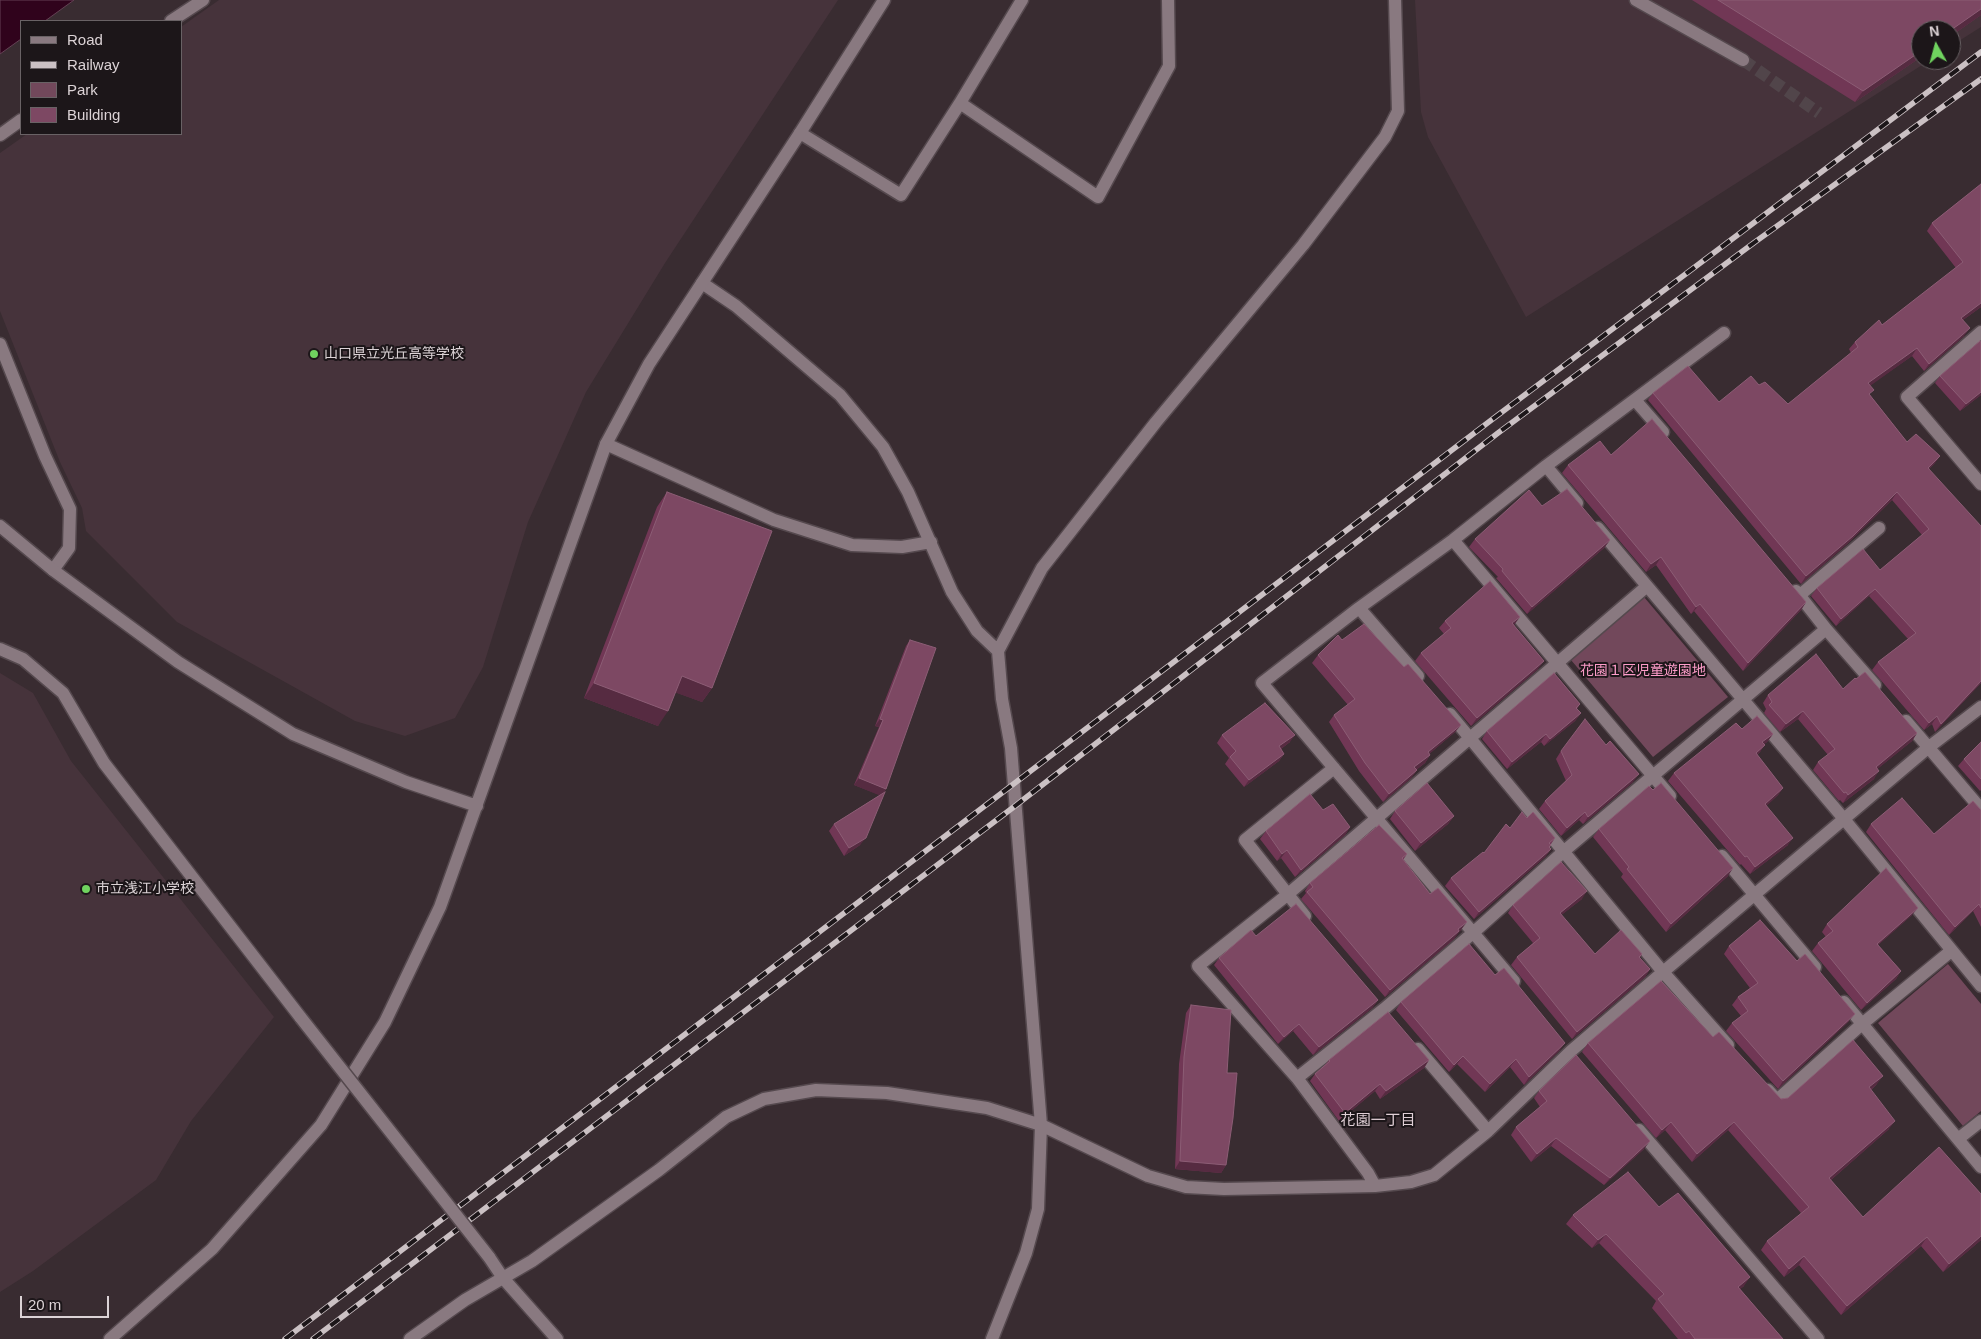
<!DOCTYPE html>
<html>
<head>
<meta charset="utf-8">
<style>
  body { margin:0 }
  #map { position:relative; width:1981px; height:1339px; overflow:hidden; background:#392c31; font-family:Arial,sans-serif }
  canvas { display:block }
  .legend { position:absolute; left:20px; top:20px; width:162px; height:115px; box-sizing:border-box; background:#1c1619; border:1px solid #696265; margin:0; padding:6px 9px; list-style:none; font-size:15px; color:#dcd3d6 }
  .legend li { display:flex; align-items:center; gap:10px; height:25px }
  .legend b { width:25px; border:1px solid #696265 }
  .north { position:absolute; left:1911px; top:20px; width:50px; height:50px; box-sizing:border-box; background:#1c1619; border:1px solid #696265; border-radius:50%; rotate:353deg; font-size:14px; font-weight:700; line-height:20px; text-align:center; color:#dcd3d6 }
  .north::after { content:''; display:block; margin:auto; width:18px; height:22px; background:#70d35f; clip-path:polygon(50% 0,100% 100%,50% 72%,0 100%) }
  .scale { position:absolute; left:20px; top:1296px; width:89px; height:22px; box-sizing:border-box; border:2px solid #dcd3d6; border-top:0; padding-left:6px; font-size:15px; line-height:18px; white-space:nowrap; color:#dcd3d6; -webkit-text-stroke:4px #1c1619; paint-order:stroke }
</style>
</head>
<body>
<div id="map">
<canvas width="1981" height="1339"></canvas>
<ul class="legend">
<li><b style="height:6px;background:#897980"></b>Road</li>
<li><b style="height:6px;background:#cbc1c4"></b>Railway</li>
<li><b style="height:14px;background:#72485b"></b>Park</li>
<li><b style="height:14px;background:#7d4863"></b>Building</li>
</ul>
<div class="north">N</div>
<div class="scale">20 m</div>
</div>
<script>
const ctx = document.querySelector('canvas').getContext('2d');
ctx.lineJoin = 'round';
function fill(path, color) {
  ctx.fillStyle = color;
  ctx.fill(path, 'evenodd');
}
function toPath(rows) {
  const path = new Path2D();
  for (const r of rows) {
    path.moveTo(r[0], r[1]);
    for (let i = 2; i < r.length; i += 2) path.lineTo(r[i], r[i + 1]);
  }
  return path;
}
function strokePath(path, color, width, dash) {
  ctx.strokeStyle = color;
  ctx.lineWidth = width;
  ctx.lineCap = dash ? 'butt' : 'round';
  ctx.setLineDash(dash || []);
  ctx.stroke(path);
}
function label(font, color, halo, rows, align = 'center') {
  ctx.font = font + ' Arial,"Noto Sans JP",sans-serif';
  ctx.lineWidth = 4;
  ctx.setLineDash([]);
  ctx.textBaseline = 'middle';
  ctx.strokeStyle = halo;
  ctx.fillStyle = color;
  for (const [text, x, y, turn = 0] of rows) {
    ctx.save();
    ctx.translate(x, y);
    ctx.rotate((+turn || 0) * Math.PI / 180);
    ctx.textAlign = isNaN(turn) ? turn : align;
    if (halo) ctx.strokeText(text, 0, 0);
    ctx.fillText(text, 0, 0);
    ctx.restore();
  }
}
fill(toPath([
  [219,0,838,0,665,263,586,392,528,522,483,667,455,718,405,736,355,721,177,622,86,531,82,508,60,462,0,311,0,153,27,134,181,134,181,27],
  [1415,0,1981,0,1981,27,1951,46,1951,30,1921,30,1921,60,1930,60,1526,317,1428,137,1421,112],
  [0,673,33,693,71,761,274,1017,191,1121,156,1180,33,1271,0,1292]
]), '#46333b');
fill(toPath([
  [1644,597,1728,697,1653,757,1571,660],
  [1948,964,1981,1004,1981,1111,1963,1126,1878,1023]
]), '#72485b');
const water = toPath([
  [0,0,74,0,45,21,21,21,21,39,0,54,0,0]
]);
fill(water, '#30031c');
strokePath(water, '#644154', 1);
strokePath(toPath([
  [1743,60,1819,113]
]), '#51454a', 12, [12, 6]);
const street = toPath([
  [1022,0,960,103,1098,197,1169,66,1168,0],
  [1636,0,1743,60],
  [171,21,203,0],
  [800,133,901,195,960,103],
  [0,135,21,120],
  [702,283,736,306,840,395,883,447,908,492,952,592,977,631,998,651],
  [1981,332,1907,397,1981,484],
  [0,344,45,456,70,509,69,548,53,570],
  [1635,400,1663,432],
  [606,444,774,520,852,545,902,547,931,542],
  [1546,466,1577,503],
  [1598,528,1844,819,1981,986],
  [1453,540,1670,796],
  [1796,591,1826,629,1875,685],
  [1800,595,1879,528],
  [1359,608,1418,676],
  [0,649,23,659,63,693,104,763,301,1018],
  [1450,714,1663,972,1728,1045],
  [1906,721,1981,809],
  [1722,856,1815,967],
  [1305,916,1245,840,1334,768],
  [1514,981,1262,683,1359,608,1453,540,1546,466,1724,333],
  [1844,1002,1981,1167],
  [1418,1049,1488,1131],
  [1297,1078,1384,1009,1474,932,1563,852,1826,629],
  [1768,1090,1777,1100,1862,1024,1951,951],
  [1639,1130,1818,1339],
  [1958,1139,1981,1121],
  [1375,1186,1368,1173,1297,1078,1198,966,1287,895,1646,587],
  [489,1257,503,1278,557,1339],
  [410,1339,465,1300,532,1261,659,1170,726,1117,764,1099,816,1090,887,1093,987,1108,1041,1125,1148,1176,1186,1187,1224,1189,1375,1186,1411,1182,1434,1175,1488,1131,1571,1051,1663,972,1929,747,1981,707],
  [992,1339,1026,1253,1038,1209,1041,1125,1011,748,1002,699,998,651,1042,568,1156,422,1303,245,1385,137,1398,111,1395,0]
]);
const secondary = toPath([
  [0,526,53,570,178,662,293,734,406,782,477,806],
  [110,1339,212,1249,321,1125,385,1022,440,907,606,444,649,364,800,133,884,0]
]);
strokePath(street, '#55494e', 15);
strokePath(secondary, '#55494e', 15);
strokePath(street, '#897980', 12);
strokePath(secondary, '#897980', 12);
const rail = toPath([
  [285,1339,1494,418,1981,52],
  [313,1339,1015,806,1498,433,1755,242,1981,79]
]);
strokePath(rail, '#cbc1c4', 5.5);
strokePath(rail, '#1c1619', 4, [11]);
const streetBridge = toPath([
  [301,1018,489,1257]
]);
strokePath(streetBridge, '#55494e', 15, []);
strokePath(streetBridge, '#897980', 12);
fill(toPath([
  [1692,0,1981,0,1981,15,1951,36,1951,30,1921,30,1921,57,1855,102],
  [1981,184,1981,307,1963,320,1964,336,1924,371,1912,356,1870,385,1870,395,1907,442,1940,456,1934,464,1929,469,1981,683,1935,732,1932,724,1924,730,1872,670,1878,662,1908,639,1869,596,1836,626,1811,596,1817,588,1880,570,1922,535,1892,500,1847,544,1801,584,1648,400,1653,393,1719,402,1759,385,1788,404,1851,353,1849,349,1855,342,1882,325,1956,268,1927,231,1932,223],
  [1981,343,1981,395,1960,411,1935,383,1940,376],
  [1611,455,1806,602,1801,610,1743,671,1694,611,1691,614,1656,565,1646,572,1562,473,1568,465],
  [667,492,712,688,702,702,675,692,658,726,584,698,657,507],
  [1542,506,1610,540,1604,548,1527,614,1496,578,1498,577,1469,547,1475,539],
  [1445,621,1514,625,1538,669,1471,726,1415,661,1421,653,1444,634,1439,628],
  [910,640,886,789,883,793,860,845,844,856,829,831,834,824,880,795,854,785,879,727,875,726,906,646],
  [1342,640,1404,667,1461,725,1455,732,1429,754,1430,755,1425,763,1416,770,1417,770,1411,778,1383,802,1359,771,1329,722,1334,715,1348,705,1312,663,1318,655],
  [1843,689,1917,733,1912,741,1877,769,1874,779,1843,803,1840,800,1839,801,1813,770,1818,762,1828,755,1798,719,1780,732,1764,713,1766,709,1763,703,1768,695],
  [1580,704,1577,709,1581,713,1575,721,1544,746,1541,742,1507,769,1482,739,1487,731],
  [1742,729,1773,734,1767,742,1764,744,1760,752,1757,755,1783,788,1778,795,1766,806,1788,845,1750,874,1741,864,1740,865,1668,781,1674,773],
  [1222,735,1290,742,1281,749,1284,754,1279,761,1244,787,1225,764,1229,758,1217,743],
  [1981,742,1981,790,1980,791,1958,766,1964,759],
  [1561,751,1633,782,1583,824,1579,820,1561,836,1539,809,1545,801,1566,781,1556,759],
  [1323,810,1350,827,1345,835,1295,877,1281,858,1277,861,1260,839,1266,831],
  [1981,810,1981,927,1973,911,1949,935,1866,832,1871,824,1934,834],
  [1395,811,1454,816,1448,824,1415,851,1390,819],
  [1527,818,1555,838,1549,847,1551,849,1545,857,1474,919,1445,886,1451,878,1484,853,1510,828],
  [1599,829,1728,876,1666,932,1621,877,1623,874,1593,837],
  [1407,854,1403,860,1430,894,1461,930,1458,932,1454,939,1385,997,1301,899,1306,893,1305,891,1310,883],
  [1582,899,1561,915,1595,954,1642,954,1640,958,1650,969,1645,977,1572,1039,1511,965,1517,957,1533,943,1508,913,1513,905],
  [1912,915,1878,945,1901,971,1896,979,1861,1010,1812,951,1818,943,1826,937,1822,932,1827,924],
  [1256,936,1378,1000,1372,1008,1313,1055,1293,1031,1278,1044,1214,965,1219,958],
  [1729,946,1849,1021,1778,1089,1726,1031,1732,1023,1741,1016,1732,1005,1738,997,1750,988,1724,954],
  [1495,975,1560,1050,1524,1085,1510,1067,1485,1092,1457,1064,1449,1072,1396,1010,1401,1002],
  [1191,1005,1227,1073,1226,1165,1221,1173,1175,1169,1179,1064,1186,1013],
  [1713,1037,1781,1099,1877,1084,1871,1090,1889,1129,1831,1180,1863,1217,1981,1194,1981,1240,1943,1272,1921,1246,1841,1315,1799,1265,1784,1277,1761,1250,1767,1241,1801,1213,1728,1130,1692,1162,1665,1130,1656,1138,1582,1052,1588,1043],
  [1329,1060,1429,1060,1424,1068,1380,1099,1375,1091,1339,1121,1310,1081,1315,1074,1325,1065],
  [1539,1091,1644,1149,1604,1185,1551,1146,1531,1162,1511,1135,1516,1127,1540,1107,1534,1098],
  [1659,1207,1744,1286,1740,1289,1783,1339,1678,1339,1652,1308,1656,1301,1599,1243,1592,1248,1566,1224,1573,1215]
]), '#713755');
fill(toPath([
  [1981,9,1981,15,1951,36,1951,30],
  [1921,51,1921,57,1855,102,1863,91],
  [1981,303,1981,307,1956,325,1961,318],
  [1970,328,1964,336,1924,371,1929,364],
  [1917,348,1912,356,1863,391,1868,383],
  [1981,392,1981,395,1960,411,1966,404],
  [1940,456,1934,464,1923,475,1928,468],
  [1897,492,1892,500,1847,544,1801,584,1806,576],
  [1610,540,1604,548,1527,614,1532,607],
  [1661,557,1656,565,1646,572,1651,564],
  [1875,589,1869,596,1836,626,1841,619],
  [1806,602,1801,610,1743,671,1748,663],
  [1700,604,1694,611,1691,614,1696,607],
  [1520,617,1514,625,1507,631,1512,623],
  [1544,661,1538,669,1471,726,1477,718],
  [682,676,712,688,702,702,671,691],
  [1981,681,1981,683,1935,732,1941,724],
  [594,683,668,711,658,726,584,698],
  [1803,711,1798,719,1780,732,1786,724],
  [1581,713,1575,721,1544,746,1550,739],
  [1937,716,1932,724,1924,730,1929,723],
  [880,719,883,720,879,727,875,726],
  [1461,725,1455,732,1422,760,1428,752],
  [1917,733,1912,741,1870,775,1876,767],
  [1546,734,1541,742,1507,769,1512,762],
  [1773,734,1767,742,1757,750,1762,742],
  [1295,735,1290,742,1274,754,1279,746],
  [1765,745,1760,752,1750,761,1756,753],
  [1284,754,1279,761,1244,787,1249,780],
  [1430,755,1425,763,1409,775,1414,767],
  [1417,770,1411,778,1383,802,1389,794],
  [1879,771,1874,779,1843,803,1848,795],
  [1639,774,1633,782,1583,824,1588,817],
  [859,778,886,789,881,796,854,785],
  [1783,788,1778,795,1760,812,1765,804],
  [1585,812,1579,820,1561,836,1567,828],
  [1454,816,1448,824,1415,851,1421,843],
  [1350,827,1345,835,1295,877,1301,870],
  [866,838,860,845,844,856,849,848],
  [1793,838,1788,845,1750,874,1755,867],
  [1551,849,1545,857,1474,919,1479,912],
  [1287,850,1281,858,1277,861,1282,854],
  [1733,868,1728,876,1666,932,1671,924],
  [1587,891,1582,899,1554,921,1560,913],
  [1979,904,1973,911,1949,935,1955,927],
  [1918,908,1912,915,1871,951,1877,944],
  [1467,922,1454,939,1385,997,1390,990],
  [1650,969,1645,977,1572,1039,1577,1032],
  [1901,971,1896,979,1861,1010,1867,1003],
  [1378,1000,1372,1008,1313,1055,1319,1047],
  [1855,1014,1849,1021,1778,1089,1783,1081],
  [1299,1024,1293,1031,1278,1044,1284,1037],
  [1565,1043,1560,1050,1524,1085,1529,1077],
  [1463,1056,1457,1064,1449,1072,1454,1065],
  [1516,1059,1510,1067,1485,1092,1490,1084],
  [1429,1060,1424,1068,1380,1099,1386,1091],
  [1883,1076,1877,1084,1863,1096,1869,1087],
  [1380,1084,1375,1091,1339,1121,1345,1113],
  [1895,1121,1889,1129,1824,1186,1829,1178],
  [1671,1122,1665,1130,1656,1138,1662,1130],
  [1734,1122,1728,1130,1692,1162,1697,1154],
  [1556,1138,1551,1146,1531,1162,1537,1154],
  [1650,1141,1644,1149,1604,1185,1610,1178],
  [1180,1161,1226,1165,1221,1173,1175,1169],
  [1606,1234,1599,1243,1592,1248,1598,1240],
  [1981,1236,1981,1240,1943,1272,1949,1264],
  [1927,1237,1921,1246,1841,1315,1847,1306],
  [1804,1256,1799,1265,1784,1277,1789,1269],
  [1750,1277,1744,1286,1732,1296,1738,1287]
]), '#562b41');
const building = toPath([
  [1718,0,1981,0,1981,9,1951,30,1921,30,1921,51,1863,91,1718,0],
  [1981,184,1981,303,1961,318,1970,328,1929,364,1917,348,1868,383,1874,390,1869,394,1907,442,1916,434,1940,456,1928,468,1981,526,1981,681,1941,724,1937,716,1929,723,1878,662,1916,633,1875,589,1841,619,1817,588,1863,549,1880,570,1929,529,1897,492,1853,536,1806,576,1653,393,1688,366,1719,402,1751,376,1759,385,1765,382,1788,404,1858,347,1855,342,1879,320,1882,325,1963,262,1932,223,1981,184],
  [1980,341,1981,343,1981,392,1966,404,1940,376,1980,341],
  [1652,419,1806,602,1748,663,1700,604,1696,607,1661,557,1651,564,1568,465,1600,441,1611,455,1652,419],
  [1567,489,1610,540,1532,607,1502,571,1503,569,1475,539,1529,490,1542,506,1567,489],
  [667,492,772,531,712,688,682,676,668,711,594,683,667,492],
  [1490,581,1520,617,1512,623,1544,661,1477,718,1421,653,1451,628,1445,621,1490,581],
  [1364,624,1404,667,1408,664,1461,725,1428,752,1430,755,1414,767,1417,770,1389,794,1365,763,1334,715,1355,699,1318,655,1338,635,1342,640,1364,624],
  [910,640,936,648,886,789,859,778,883,720,880,719,910,640],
  [1816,654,1843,689,1855,678,1856,679,1865,672,1917,733,1876,767,1879,771,1848,795,1846,792,1844,793,1818,762,1835,749,1803,711,1786,724,1769,705,1772,702,1768,695,1816,654],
  [1554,673,1580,704,1576,708,1581,713,1550,739,1546,734,1512,762,1487,731,1554,673],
  [1265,703,1295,735,1279,746,1284,754,1249,780,1230,757,1236,751,1222,735,1265,703],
  [1757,716,1773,734,1762,742,1765,745,1756,753,1783,788,1765,804,1793,838,1755,867,1747,856,1745,857,1674,773,1736,723,1742,729,1757,716],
  [1585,719,1606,745,1610,741,1639,774,1588,817,1585,812,1567,828,1545,801,1572,775,1561,751,1585,719],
  [1981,742,1981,779,1964,759,1981,742],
  [1427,783,1454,816,1421,843,1395,811,1427,783],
  [1661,783,1733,868,1671,924,1627,869,1629,867,1599,829,1649,786,1653,790,1661,783],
  [885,792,866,838,849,848,834,824,885,792],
  [1310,794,1323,810,1333,804,1350,827,1301,870,1287,850,1282,854,1266,831,1310,794],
  [1902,798,1934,834,1973,801,1981,810,1981,908,1979,904,1955,927,1871,824,1902,798],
  [1522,812,1527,818,1533,812,1555,838,1549,843,1551,845,1549,847,1551,849,1479,912,1451,878,1483,852,1484,853,1506,824,1510,828,1522,812],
  [1379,825,1407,854,1402,858,1430,894,1438,888,1467,922,1458,929,1459,931,1390,990,1307,892,1313,887,1310,883,1379,825],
  [1561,862,1587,891,1560,913,1595,954,1621,930,1642,954,1639,957,1650,969,1577,1032,1517,957,1540,938,1513,905,1561,862],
  [1886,868,1918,908,1877,944,1901,971,1867,1003,1818,943,1833,931,1827,924,1886,868],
  [1296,904,1378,1000,1319,1047,1299,1024,1284,1037,1219,958,1251,930,1256,936,1296,904],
  [1760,920,1797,961,1805,954,1855,1014,1783,1081,1732,1023,1748,1011,1738,997,1758,983,1729,946,1760,920],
  [1469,944,1495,975,1504,968,1565,1043,1529,1077,1516,1059,1490,1084,1463,1056,1454,1065,1401,1002,1469,944],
  [1661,981,1713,1037,1719,1032,1781,1099,1788,1098,1853,1040,1883,1076,1869,1087,1895,1121,1829,1178,1863,1217,1939,1147,1981,1194,1981,1236,1949,1264,1927,1237,1847,1306,1804,1256,1789,1269,1767,1241,1809,1207,1734,1122,1697,1154,1671,1122,1662,1130,1588,1043,1661,981],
  [1191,1005,1231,1010,1227,1073,1237,1073,1233,1118,1226,1165,1180,1161,1184,1057,1191,1005],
  [1388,1012,1429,1060,1386,1091,1380,1084,1345,1113,1315,1074,1330,1061,1329,1060,1388,1012],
  [1576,1055,1650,1141,1610,1178,1556,1138,1537,1154,1516,1127,1547,1101,1539,1091,1576,1055],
  [1628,1172,1659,1207,1678,1193,1750,1277,1738,1287,1783,1339,1695,1339,1689,1331,1686,1333,1658,1299,1664,1294,1606,1234,1598,1240,1573,1215,1628,1172]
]);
fill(building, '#7d4863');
strokePath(building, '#8c5d75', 1);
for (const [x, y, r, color] of [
  [314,354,5,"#70d35f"],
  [86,889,5,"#70d35f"]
]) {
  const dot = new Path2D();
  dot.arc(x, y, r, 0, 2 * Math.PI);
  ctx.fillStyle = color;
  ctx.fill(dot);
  strokePath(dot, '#1c1619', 2);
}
label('14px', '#dcd3d6', '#1c1619', [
  ["山口県立光丘高等学校",324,354],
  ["市立浅江小学校",96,889]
], 'left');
label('14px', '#fd9cc9', '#1c1619', [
  ["花園１区児童遊園地",1643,671]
]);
label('15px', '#dfced5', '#1c1619', [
  ["花園一丁目",1378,1121]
]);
</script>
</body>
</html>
